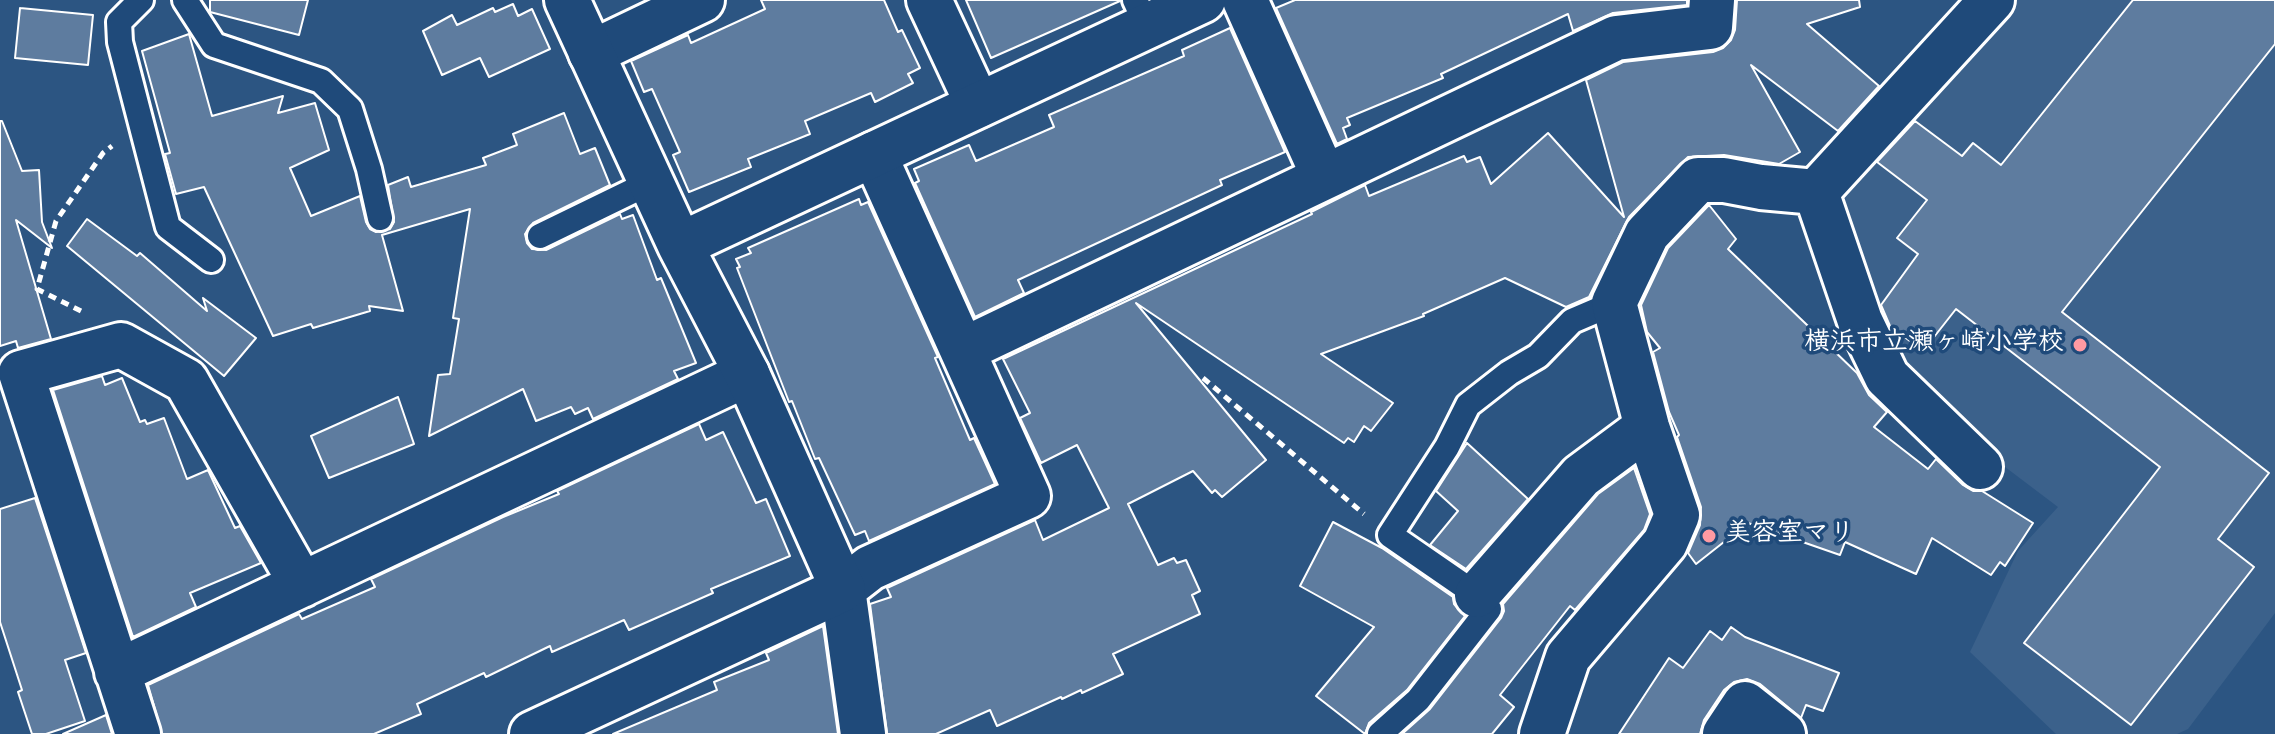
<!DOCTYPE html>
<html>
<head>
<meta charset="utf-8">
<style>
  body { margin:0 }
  canvas { display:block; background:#2c5582 }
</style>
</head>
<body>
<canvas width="2275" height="734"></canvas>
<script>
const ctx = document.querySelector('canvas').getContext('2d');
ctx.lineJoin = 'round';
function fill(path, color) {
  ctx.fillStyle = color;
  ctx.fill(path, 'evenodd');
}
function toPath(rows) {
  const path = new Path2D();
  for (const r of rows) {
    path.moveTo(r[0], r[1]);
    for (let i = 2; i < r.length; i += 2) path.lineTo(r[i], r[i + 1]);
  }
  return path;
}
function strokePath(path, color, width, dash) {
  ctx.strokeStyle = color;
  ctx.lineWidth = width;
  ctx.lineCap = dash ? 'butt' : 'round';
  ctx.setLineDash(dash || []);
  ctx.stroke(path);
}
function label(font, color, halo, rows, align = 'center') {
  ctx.font = font + ' "Gochi Hand","Klee One",sans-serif';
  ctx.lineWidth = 7;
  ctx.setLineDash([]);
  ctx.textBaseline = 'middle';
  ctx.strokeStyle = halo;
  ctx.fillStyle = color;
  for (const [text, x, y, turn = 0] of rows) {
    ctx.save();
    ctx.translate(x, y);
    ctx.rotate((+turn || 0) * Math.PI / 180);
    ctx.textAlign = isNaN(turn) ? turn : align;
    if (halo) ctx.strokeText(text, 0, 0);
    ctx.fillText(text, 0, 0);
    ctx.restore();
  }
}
fill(toPath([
  [2009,0,2275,0,2275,613,2188,729,2177,734,2056,734,1970,652,2018,551,2058,507,1947,423,1901,376,1832,202]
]), '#3b618b');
const building = toPath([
  [210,0,308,0,299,35,210,12,210,0],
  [761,0,884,0,898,32,902,30,920,68,908,74,913,83,875,102,871,93,805,121,810,134,748,159,751,167,689,192,673,155,680,152,652,89,644,92,631,61,688,35,691,43,765,9,761,0],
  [966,0,1120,0,1120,1,991,58,966,0],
  [1295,0,1687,0,1687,5,1613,13,1573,31,1568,14,1441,74,1443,78,1347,118,1350,125,1343,128,1347,139,1337,144,1276,8,1295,0],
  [1737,0,1859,0,1860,7,1807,24,1879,86,1838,131,1751,65,1800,152,1779,164,1724,155,1688,157,1629,217,1589,297,1566,307,1505,278,1423,314,1424,316,1321,354,1393,403,1371,431,1364,426,1354,442,1348,438,1344,443,1136,303,1266,460,1222,497,1215,490,1212,493,1193,471,1128,504,1158,565,1174,558,1177,563,1186,560,1200,591,1192,595,1200,614,1113,654,1123,674,1082,693,1081,690,1062,699,1061,697,997,726,990,710,936,734,887,734,870,604,891,597,887,588,1035,520,1043,540,1109,508,1077,445,1041,463,1020,418,1030,413,1003,359,1312,214,1311,212,1365,185,1369,196,1464,156,1467,162,1480,157,1491,184,1548,133,1624,217,1586,80,1623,62,1713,52,1723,48,1731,40,1735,30,1737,0],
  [2133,0,2275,0,2275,44,2062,312,2269,473,2218,539,2254,567,2131,725,2024,643,2160,467,1956,309,1923,351,1890,326,1881,305,1918,254,1897,238,1927,200,1877,162,1915,121,1962,156,1973,143,2001,165,2133,0],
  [513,4,518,16,532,9,550,49,489,77,480,58,442,75,423,31,452,15,457,25,493,8,495,12,513,4],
  [20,8,93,15,88,65,15,58,20,8],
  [1230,28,1285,152,1220,180,1222,185,1018,280,1024,293,975,317,915,183,919,181,914,169,969,145,976,161,1054,127,1049,115,1184,56,1182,50,1230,28],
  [189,34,212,116,283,96,278,113,315,103,329,150,290,168,311,216,360,196,366,222,370,229,376,232,390,229,394,222,388,185,408,177,411,187,486,165,483,158,517,145,513,134,564,113,580,154,595,148,610,185,533,223,525,234,527,243,532,249,546,250,620,214,622,219,633,215,657,280,661,278,696,363,674,371,678,379,593,419,588,408,575,414,571,407,536,421,523,389,429,436,438,375,450,374,459,319,453,318,470,209,382,235,403,311,369,306,370,311,313,328,311,324,273,336,204,187,176,194,165,154,170,153,142,51,189,34],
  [0,121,2,121,22,171,39,170,42,222,52,248,16,220,51,339,18,348,16,341,0,346,0,121],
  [859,199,861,205,868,202,938,357,935,358,970,440,974,438,995,484,869,541,865,531,855,535,819,458,815,459,792,401,789,402,737,268,740,267,736,259,751,253,748,248,859,199],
  [1709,205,1736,239,1728,249,1857,373,1869,395,1887,412,1874,427,1928,469,1936,459,1963,485,1973,491,1982,491,2033,523,2005,566,2000,562,1991,575,1932,538,1916,574,1845,542,1840,555,1748,523,1696,564,1688,553,1700,525,1701,507,1677,437,1679,435,1669,412,1653,352,1660,348,1647,332,1641,305,1668,248,1709,205],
  [87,219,137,256,140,253,207,311,203,298,256,338,224,376,67,246,87,219],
  [102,376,105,385,122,378,140,422,145,420,147,424,164,418,187,479,208,470,235,528,240,526,261,563,190,593,196,607,133,637,53,390,102,376],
  [398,397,414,444,329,478,311,436,398,397],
  [699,424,706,440,723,432,756,503,766,499,790,556,711,589,713,593,629,630,624,620,552,652,550,646,486,677,484,673,417,704,421,714,374,734,162,734,148,685,299,614,302,619,375,587,371,579,503,517,559,494,557,491,699,424],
  [1467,443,1528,499,1466,569,1430,545,1458,511,1436,491,1467,443],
  [1634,468,1650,514,1644,530,1575,610,1570,606,1500,695,1514,707,1492,734,1402,734,1430,709,1501,618,1504,611,1503,604,1598,494,1634,468],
  [35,498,86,653,65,660,85,721,46,734,32,734,18,692,22,690,0,622,0,509,35,498],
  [1333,522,1382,548,1453,597,1454,604,1465,616,1407,690,1369,723,1365,734,1316,696,1374,627,1300,586,1333,522],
  [823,626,838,734,613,734,717,690,714,682,769,660,766,653,823,626],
  [1731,627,1745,637,1839,673,1823,711,1806,705,1801,718,1760,684,1747,679,1734,682,1724,690,1704,720,1700,734,1619,734,1669,658,1683,668,1710,631,1722,640,1731,627],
  [106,715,112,734,63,734,106,715]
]);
fill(building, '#5e7c9f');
strokePath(building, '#fff', 2);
const service = toPath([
  [141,0,119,22,120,42,168,227,211,260],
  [185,0,214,45,321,81,350,109,369,169,380,218],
  [1135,0,1147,26],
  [540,236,651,182],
  [1380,734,1418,700,1489,609,1477,595,1390,535,1447,447,1468,405,1509,373,1538,356,1572,321,1614,303]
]);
const minor = toPath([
  [929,0,978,105],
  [1245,0,1324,177],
  [591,53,702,0],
  [1816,192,1860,321,1887,377,1980,467],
  [963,350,1616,38,1710,27,1712,0],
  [1477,595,1581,476,1647,427],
  [117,672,747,374],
  [138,734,21,373,121,345,186,381,302,585],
  [863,734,843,589,870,568,1028,496,874,154],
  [1542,734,1568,657,1665,543,1677,515,1647,427,1614,303,1647,234,1698,180,1724,180,1761,187,1816,192,1992,0],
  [1725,734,1745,704,1783,734]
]);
const tertiary = toPath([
  [680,245,1203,0],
  [532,734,843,589,747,374,680,245,567,0]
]);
strokePath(service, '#fff', 30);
strokePath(minor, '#fff', 50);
strokePath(tertiary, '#fff', 50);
strokePath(toPath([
  [81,311,37,289,56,221,103,153,112,146],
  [1203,378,1364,514]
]), '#fff', 5, [8, 6]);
strokePath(service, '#1f4a7a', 24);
strokePath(minor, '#1f4a7a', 44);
strokePath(tertiary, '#1f4a7a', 44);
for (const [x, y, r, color] of [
  [2080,345,8,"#ff9aa2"],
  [1709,536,8,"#ff9aa2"]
]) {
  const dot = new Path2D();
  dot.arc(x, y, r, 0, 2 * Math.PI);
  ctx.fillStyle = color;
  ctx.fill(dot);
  strokePath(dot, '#1f4a7a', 3);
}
label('bold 26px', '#fff', '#1f4a7a', [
  ["横浜市立瀬ヶ崎小学校",2064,345],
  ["美容室マリ",1725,536,"left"]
], 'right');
</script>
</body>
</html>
